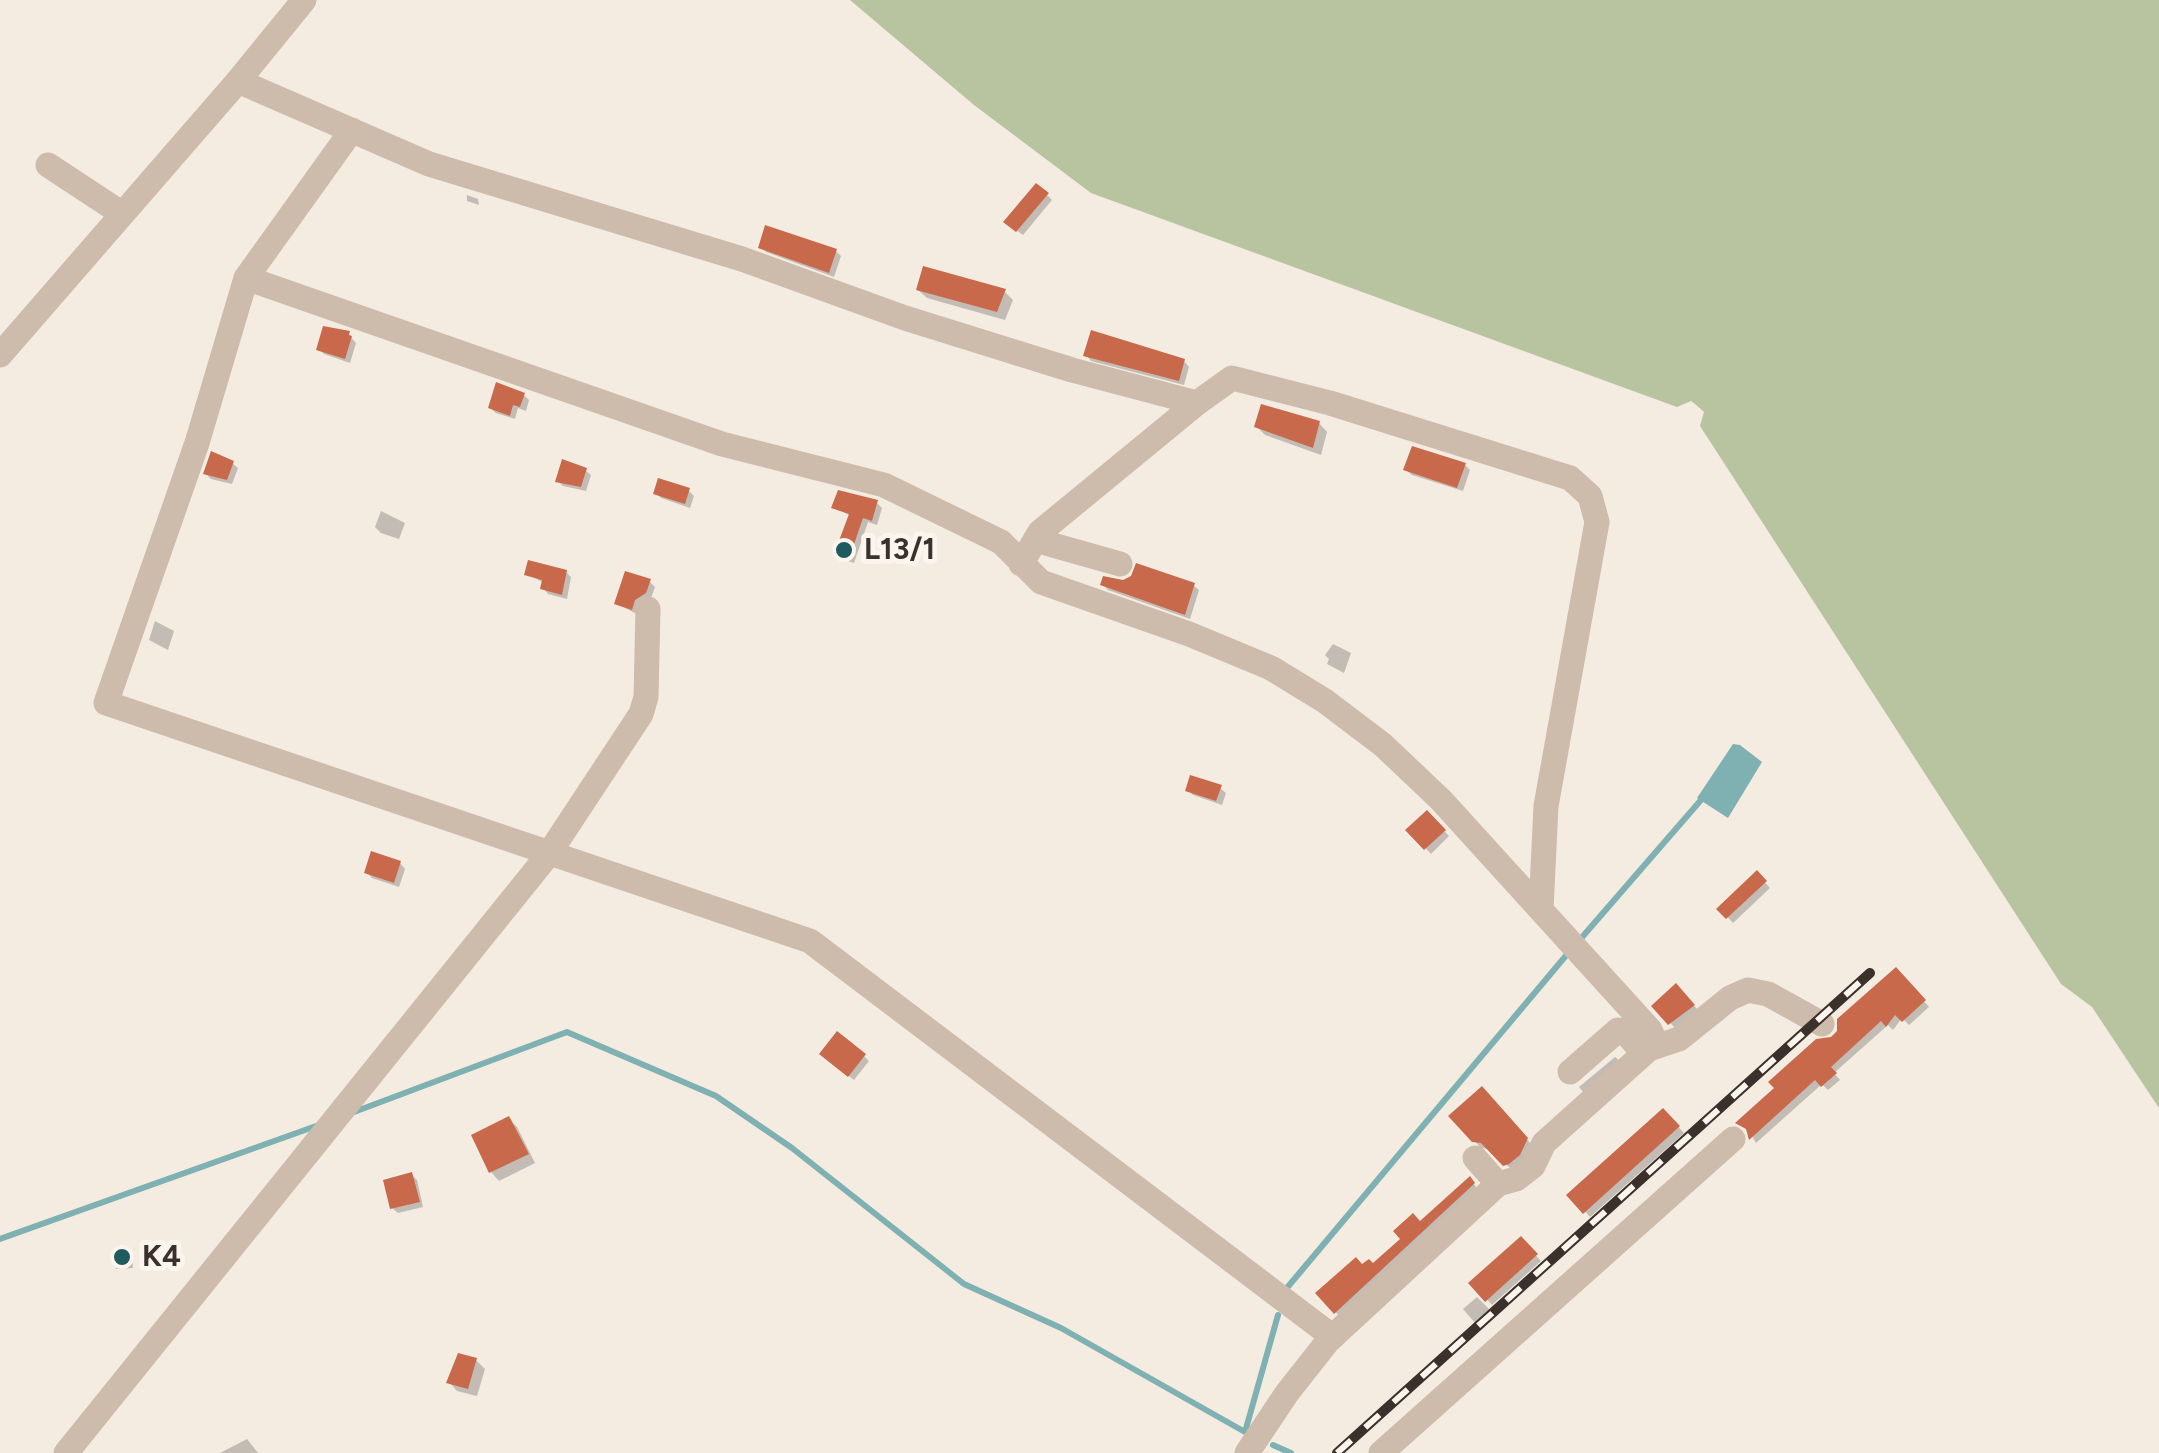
<!DOCTYPE html>
<html>
<head>
<meta charset="utf-8">
<style>
  body { margin:0 }
  canvas { display:block; background:#f4ebe1 }
</style>
</head>
<body>
<canvas width="2159" height="1453"></canvas>
<script>
const ctx = document.querySelector('canvas').getContext('2d');
ctx.lineJoin = 'round';
function fill(path, color) {
  ctx.fillStyle = color;
  ctx.fill(path, 'evenodd');
}
function toPath(rows) {
  const path = new Path2D();
  for (const r of rows) {
    path.moveTo(r[0], r[1]);
    for (let i = 2; i < r.length; i += 2) path.lineTo(r[i], r[i + 1]);
  }
  return path;
}
function strokePath(path, color, width, dash) {
  ctx.strokeStyle = color;
  ctx.lineWidth = width;
  ctx.lineCap = dash ? 'butt' : 'round';
  ctx.setLineDash(dash || []);
  ctx.stroke(path);
}
function label(font, color, halo, rows, align = 'center') {
  ctx.font = font + ' Figtree,sans-serif';
  ctx.lineWidth = 10;
  ctx.setLineDash([]);
  ctx.textBaseline = 'middle';
  ctx.strokeStyle = halo;
  ctx.fillStyle = color;
  for (const [text, x, y, turn = 0] of rows) {
    ctx.save();
    ctx.translate(x, y);
    ctx.rotate((+turn || 0) * Math.PI / 180);
    ctx.textAlign = isNaN(turn) ? turn : align;
    if (halo) ctx.strokeText(text, 0, 0);
    ctx.fillText(text, 0, 0);
    ctx.restore();
  }
}
fill(toPath([
  [850,0,2159,0,2159,1108,2092,1007,2061,984,1700,426,1704,412,1695,404,1691,401,1677,407,1091,193,974,105]
]), '#b8c4a0');
fill(toPath([
  [1733,744,1740,745,1762,762,1728,818,1697,798]
]), '#7fb0b2');
fill(toPath([
  [467,195,478,199,479,205,467,201],
  [1047,195,1052,200,1023,235,1012,227],
  [761,247,836,251,841,256,834,277,766,252],
  [918,290,1004,291,1013,300,1005,320,927,298],
  [348,334,356,343,350,363,324,354,319,349],
  [1086,355,1184,361,1189,367,1184,385,1091,361],
  [524,395,529,400,526,411,518,408,515,419,496,413,490,408],
  [1319,423,1327,432,1321,455,1265,435,1257,427],
  [232,463,238,468,232,484,211,479,206,474],
  [1465,465,1470,470,1463,491,1412,475,1406,470],
  [585,470,591,475,586,491,563,486,558,481],
  [688,490,694,496,690,508,661,498,656,493],
  [876,502,882,508,877,525,868,522,854,563,842,559,837,554,851,516,834,507],
  [381,511,405,523,399,539,381,533,375,527],
  [566,572,571,577,567,599,548,594,543,588,544,583,527,574],
  [649,581,655,587,651,598,637,614,617,604],
  [1103,585,1193,585,1199,590,1190,619,1108,590],
  [155,621,174,631,168,650,149,640],
  [1333,644,1351,653,1344,673,1327,664,1329,659,1325,655],
  [1220,788,1226,793,1222,805,1193,795,1188,790],
  [1427,813,1449,836,1431,854,1409,830],
  [400,863,405,869,399,887,372,878,367,872],
  [1757,874,1770,888,1733,923,1720,909],
  [1896,970,1929,1007,1909,1025,1902,1018,1893,1030,1888,1025,1834,1073,1840,1080,1828,1090,1822,1084,1756,1143,1749,1131,1738,1123,1832,1040],
  [1676,987,1699,1011,1675,1028,1654,1006],
  [864,1056,869,1061,854,1080,827,1059],
  [1615,1057,1621,1062,1585,1094,1579,1087],
  [1481,1090,1532,1145,1525,1161,1511,1169,1493,1151,1480,1147,1451,1116],
  [1663,1111,1684,1133,1590,1217,1570,1195],
  [509,1119,517,1127,535,1163,499,1181,491,1172],
  [412,1175,417,1180,423,1207,398,1213,392,1208],
  [1470,1180,1479,1190,1340,1317,1318,1293,1363,1268,1374,1267],
  [1521,1239,1541,1261,1492,1305,1472,1283],
  [131,1249,133,1268,116,1269,114,1250],
  [1477,1297,1491,1311,1476,1324,1463,1309],
  [476,1360,485,1369,477,1396,457,1391,449,1382],
  [247,1439,258,1453,220,1453]
]), '#0003');
strokePath(toPath([
  [1577,943,1701,800],
  [354,1112,567,1032,716,1096,792,1148,964,1284,1061,1328,1245,1432,1278,1315],
  [0,1239,319,1125],
  [1286,1289,1569,952],
  [1273,1445,1291,1453]
]), '#7fb0b2', 6);
fill(toPath([
  [1036,183,1049,193,1016,232,1003,222],
  [765,225,837,249,829,273,758,248],
  [923,266,1006,289,997,312,916,290],
  [323,326,350,331,349,335,352,336,345,359,316,350],
  [1091,330,1185,359,1179,381,1083,356],
  [496,382,525,393,520,407,513,405,510,416,488,408],
  [1261,404,1320,421,1313,448,1254,427],
  [1412,446,1466,463,1457,488,1403,470],
  [211,451,234,461,227,480,203,474],
  [562,459,587,468,581,487,555,482],
  [658,478,690,488,685,504,653,494],
  [838,490,878,500,872,521,863,518,849,559,834,554,849,514,831,508],
  [528,560,567,570,562,595,540,589,542,580,524,575],
  [1136,563,1195,583,1185,615,1100,585,1103,576,1123,580,1131,576],
  [625,571,651,579,646,593,635,600,632,610,614,604],
  [1190,775,1222,785,1216,801,1185,791],
  [1427,810,1446,830,1424,850,1405,830],
  [371,851,401,861,394,883,364,873],
  [1757,870,1767,881,1726,919,1716,909],
  [1896,967,1926,1000,1902,1022,1895,1015,1886,1027,1881,1021,1831,1067,1837,1073,1821,1087,1815,1080,1749,1140,1746,1129,1735,1123,1774,1088,1768,1082,1816,1039,1831,1037,1837,1031,1837,1019],
  [1676,983,1695,1005,1668,1025,1651,1006],
  [837,1031,866,1054,848,1077,819,1054],
  [1482,1086,1528,1138,1520,1155,1509,1164,1503,1166,1481,1143,1472,1142,1448,1116],
  [1663,1108,1680,1126,1583,1214,1566,1195],
  [509,1116,529,1154,489,1173,471,1135],
  [412,1172,420,1202,390,1209,383,1180],
  [1470,1176,1475,1183,1334,1314,1315,1293,1356,1257,1362,1264,1369,1259,1373,1263,1400,1239,1393,1231,1413,1213,1420,1221],
  [1521,1236,1538,1254,1485,1302,1468,1283],
  [458,1353,477,1358,468,1389,446,1383]
]), '#c8694b');
strokePath(toPath([
  [238,81,429,164,742,259,905,318,1072,370,1197,403,1232,378,1330,403,1570,478,1590,496,1597,522,1546,806,1541,910],
  [352,130,246,278,197,443,106,703,810,941,1333,1337],
  [48,165,121,213],
  [246,278,722,444,884,485,1001,542,1041,582,1189,634,1271,668,1325,701,1383,745,1441,800,1650,1030,1657,1045],
  [0,355,238,81,304,0],
  [1035,540,1120,564],
  [1021,564,1040,532,1197,403],
  [1570,1072,1618,1030,1626,1033,1643,1053],
  [1475,1158,1498,1184],
  [66,1453,548,855,641,714,646,697,648,609],
  [1247,1453,1287,1393,1328,1341,1498,1184,1516,1179,1533,1166,1544,1143,1649,1049,1679,1039,1730,998,1748,990,1768,994,1822,1024],
  [1381,1453,1733,1139]
]), '#cdbbac', 25);
const rail = toPath([
  [1337,1453,1870,973]
]);
strokePath(rail, '#3b302b', 10);
strokePath(rail, '#fbf5ee', 6, [19]);
for (const [x, y, r, color] of [
  [844,550,10,"#1f5a5e"],
  [122,1257,10,"#1f5a5e"]
]) {
  const dot = new Path2D();
  dot.arc(x, y, r, 0, 2 * Math.PI);
  ctx.fillStyle = color;
  ctx.fill(dot);
  strokePath(dot, '#fbf5ee', 4);
}
label('bold 30px', '#3b302b', '#fbf5ee', [
  ["L13/1",864,550],
  ["K4",142,1257]
], 'left');
</script>
</body>
</html>
